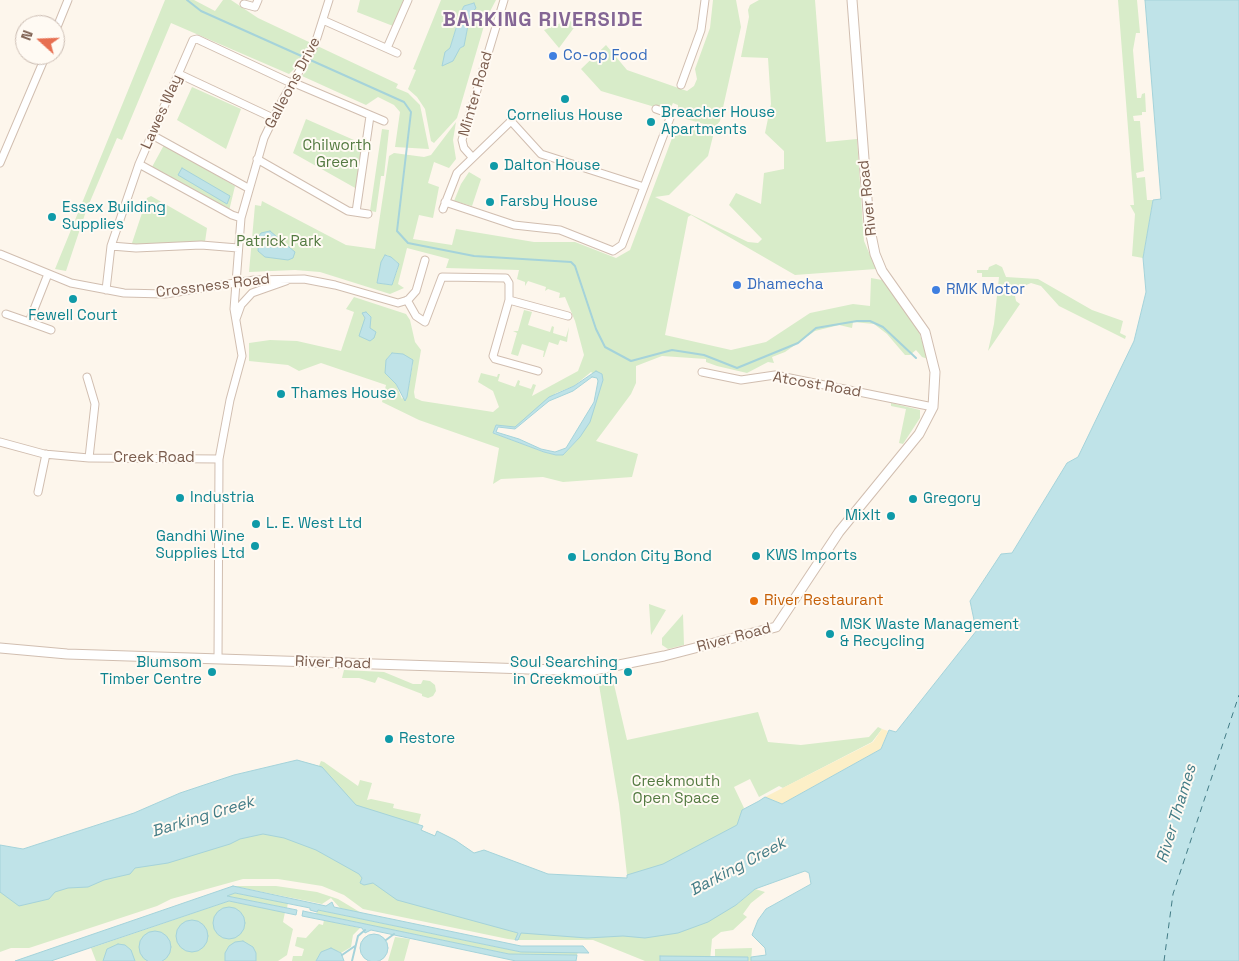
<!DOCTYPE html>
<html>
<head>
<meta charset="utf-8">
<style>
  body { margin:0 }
  #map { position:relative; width:1239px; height:961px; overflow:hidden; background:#fdf6ec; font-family:"Space Grotesk",sans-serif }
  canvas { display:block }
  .north { position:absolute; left:15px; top:15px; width:50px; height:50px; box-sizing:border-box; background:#fffaf3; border:1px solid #cabbb1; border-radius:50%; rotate:290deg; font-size:14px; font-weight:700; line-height:20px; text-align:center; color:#7a5c4d }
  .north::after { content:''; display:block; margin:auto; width:18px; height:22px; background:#e76f51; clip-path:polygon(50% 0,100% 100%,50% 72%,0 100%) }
</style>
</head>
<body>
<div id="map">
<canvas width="1239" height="961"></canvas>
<div class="north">N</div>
</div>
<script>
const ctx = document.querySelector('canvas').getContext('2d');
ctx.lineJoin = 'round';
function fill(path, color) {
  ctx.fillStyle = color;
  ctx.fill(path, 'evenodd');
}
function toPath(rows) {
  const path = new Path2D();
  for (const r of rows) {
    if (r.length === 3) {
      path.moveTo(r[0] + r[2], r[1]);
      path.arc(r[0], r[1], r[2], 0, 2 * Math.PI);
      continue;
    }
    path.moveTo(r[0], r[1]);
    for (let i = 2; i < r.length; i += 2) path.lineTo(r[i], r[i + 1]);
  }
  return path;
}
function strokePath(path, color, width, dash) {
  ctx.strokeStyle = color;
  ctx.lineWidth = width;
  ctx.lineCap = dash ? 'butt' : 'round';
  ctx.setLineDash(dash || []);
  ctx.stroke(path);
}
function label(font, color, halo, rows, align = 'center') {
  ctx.font = font + ' "Space Grotesk",sans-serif';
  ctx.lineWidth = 4;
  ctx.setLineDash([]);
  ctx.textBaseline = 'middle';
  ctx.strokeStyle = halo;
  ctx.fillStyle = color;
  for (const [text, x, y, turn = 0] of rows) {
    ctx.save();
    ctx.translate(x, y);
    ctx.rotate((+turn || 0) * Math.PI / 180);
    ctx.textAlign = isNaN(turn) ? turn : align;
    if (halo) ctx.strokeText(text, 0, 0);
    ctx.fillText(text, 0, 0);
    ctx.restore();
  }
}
fill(toPath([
  [165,0,194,0,215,11,223,0,231,0,258,18,398,84,396,88,408,93,420,105,429,149,395,147,400,112,394,105,378,97,366,105,302,76,307,70,298,65,289,74,171,23,122,140,117,138,86,211,66,271,55,269],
  [360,0,404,0,393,26,357,12],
  [441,0,496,0,486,19,457,118,434,143,431,141,425,109,417,97,408,89,416,70,413,69],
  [474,3,463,46,443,61,450,48,461,12,464,6],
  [713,0,736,0,741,27,720,121,715,127,686,119,678,110,678,105,673,103,670,109,665,110,601,91,581,69,606,45,627,70,687,91,694,86,697,79,695,69,710,28],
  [759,0,815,0,826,142,857,139,864,241,876,269,795,275,691,215,688,217,665,335,731,350,766,342,810,313,853,304,870,306,871,278,882,280,917,326,928,359,922,357,916,350,910,355,905,355,887,334,874,324,853,322,852,328,839,325,815,331,785,352,772,357,774,363,768,362,747,373,717,366,706,362,706,359,662,356,636,366,636,383,631,394,596,441,638,454,632,477,563,482,543,477,501,479,493,484,499,448,419,420,382,402,386,385,321,363,299,371,288,365,249,361,249,343,270,340,297,341,341,351,354,312,346,309,354,297,406,314,410,320,415,342,421,350,414,392,415,398,422,401,493,412,499,407,493,391,478,382,481,373,497,377,498,374,500,374,498,381,515,387,518,380,520,381,519,385,531,389,533,384,536,385,532,396,578,371,584,355,575,321,565,297,559,298,560,293,548,289,545,291,546,287,528,281,525,286,525,282,517,279,519,270,446,268,449,259,407,248,398,284,404,288,390,294,320,272,295,270,249,272,255,205,261,206,262,201,346,245,375,249,389,156,394,153,424,157,431,155,456,122,453,140,456,159,449,168,434,162,428,183,439,187,433,218,419,215,413,239,452,245,456,229,534,242,575,242,616,258,630,250,677,125,713,136,708,156,669,195,655,197,748,242,758,243,762,239,729,205,736,193,761,204,764,173,784,169,784,151,765,133,771,104,768,58,741,57,749,17,748,10,750,5],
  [387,255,397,262,398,268,392,285,377,283],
  [392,353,413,363,408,390,402,399,386,360],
  [591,372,603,380,580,437,563,455,556,455,544,452,493,433,496,425,515,428,556,393,574,386],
  [1118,0,1137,0,1140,33,1136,33,1133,50,1137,98,1141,98,1142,94,1145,93,1146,112,1142,112,1142,115,1133,116,1134,121,1140,121,1144,171,1136,173,1137,178,1145,177,1147,200,1153,200,1143,258,1132,256,1135,214,1130,205,1134,205],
  [566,18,576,25,559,48,544,30,563,22],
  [192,87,241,109,226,149,177,120],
  [306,119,363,144,357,189,293,153],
  [382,129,389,130,384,176,381,176,376,212,370,211],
  [164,145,235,186,229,211,152,167],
  [469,172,481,179,472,206,454,201,461,184],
  [151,196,207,228,205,242,169,246,131,246,147,198],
  [996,264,1002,267,1006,277,1038,279,1092,310,1123,321,1120,333,1126,336,1125,339,1059,306,1041,286,1031,283,1019,288,1015,296,1016,301,1020,304,988,351,994,324,999,277,982,277,982,273,977,273,977,270,988,270,989,267],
  [524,310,532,312,528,325,550,332,552,326,554,327,553,333,566,337,569,327,567,342,560,340,558,345,549,342,544,357,543,357,544,351,522,344,518,356,511,354,517,333,513,331,518,331],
  [891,403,920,410,920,418,903,444,899,443,906,409,891,406],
  [649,604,666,610,651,635],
  [683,614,684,645,668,649,662,645,662,638],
  [344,670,384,672,413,684,421,684,423,680,430,681,435,685,436,691,433,696,428,698,422,696,422,694,378,677,375,683,359,678,342,678],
  [612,676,627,740,758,712,768,742,801,745,869,737,878,727,882,729,872,742,783,788,779,786,759,797,750,779,734,787,744,808,737,825,708,860,627,875,619,804,598,679],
  [297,760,319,766,321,761,324,762,358,786,360,780,372,783,367,800,371,799,394,804,393,808,421,814,418,825,423,826,421,830,436,836,437,831,455,840,474,853,484,850,498,856,498,862,233,777],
  [251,826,351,854,362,878,360,883,373,883,518,933,515,940,508,939,363,909,344,895,322,886,278,879,243,879,171,899,157,906,29,948,11,948,0,952,0,885],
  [233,886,276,886,317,892,338,899,363,914,340,908,331,898,322,904],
  [755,889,765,892,751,903,743,914,747,917,733,930,721,932,712,939,710,961,645,961,593,940,518,940,520,931,736,905],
  [235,893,288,903,287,908,225,896],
  [229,901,285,912,283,922,293,929,287,955,278,961,96,961,91,948],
  [318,910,521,952,578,952,577,955,509,954,316,914],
  [324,920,360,928,353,935,351,947,341,953,338,951,321,952,316,961,292,961,293,956,302,956,304,949,295,946,297,937,306,938,319,924,323,925],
  [395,937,410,939,404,961,388,961],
  [752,948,751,961,715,961,715,949]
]), '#d8ecc9');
fill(toPath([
  [882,729,888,731,881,749,782,804,765,797,873,742]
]), '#fcefc7');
const water = toPath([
  [1145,0,1239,0,1239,961,751,961,751,957,766,955,765,948,752,935,758,920,766,909,811,884,809,873,805,871,755,889,736,905,708,922,678,933,645,938,623,936,587,938,521,933,518,940,515,940,518,933,397,900,373,883,364,885,360,883,362,878,359,874,316,850,284,838,263,834,240,839,230,844,168,863,135,868,130,874,104,880,88,887,68,888,55,892,49,899,19,906,0,892,0,845,23,849,134,813,180,793,234,775,297,760,322,767,356,805,423,826,421,830,435,836,437,831,455,840,474,853,484,850,548,874,627,878,627,875,663,864,737,825,742,810,759,801,765,797,782,804,881,749,889,730,896,732,977,630,976,625,972,622,974,620,970,601,1001,554,1012,553,1067,463,1078,457,1134,341,1146,292,1143,258,1153,200,1161,199,1145,0],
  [474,3,476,8,470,15,464,46,460,48,453,61,442,66,445,52,450,48,461,12,464,6,474,3],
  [182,168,230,196,227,204,178,175,182,168],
  [270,231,295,252,293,258,288,260,265,257,258,251,259,236,261,233,270,231],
  [385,255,391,257,399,264,392,285,377,283,381,262,385,255],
  [366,312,371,317,370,328,376,332,374,338,370,341,359,336,365,318,362,313,366,312],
  [392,353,403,354,413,360,407,397,405,401,396,384,385,373,386,360,392,353],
  [596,371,602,374,603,380,590,422,580,437,563,455,556,455,544,452,493,433,496,425,515,427,549,397,574,386,596,371],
  [592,377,597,378,598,381,594,402,566,448,555,452,541,449,519,439,496,432,498,427,515,429,549,401,573,391,592,377],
  [233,886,326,906,332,902,334,907,521,946,583,946,589,953,521,952,318,910,317,912,310,910,310,908,235,893,227,896,297,910,296,915,229,901,51,961,15,961,233,886],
  [229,923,16],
  [303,911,509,954,577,955,576,961,516,961,371,930,365,933,362,928,302,916,303,911],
  [192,936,16],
  [155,947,16],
  [374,948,14],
  [243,941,253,947,256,953,256,961,225,961,225,953,229,946,235,942,243,941],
  [118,944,125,945,131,950,135,961,103,961,107,949,118,944],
  [331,948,341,953,344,961,316,961,321,952,331,948],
  [660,956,748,957,748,961,660,961,660,956]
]);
fill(water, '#bfe3e8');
strokePath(water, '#a5d3da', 1);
strokePath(toPath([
  [187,0,201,11,404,102,411,112,397,231,408,243,474,256,571,262,575,266,596,329,605,347,631,361,672,350,704,355,737,368,798,343,816,328,857,321,870,321,883,327,916,358],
  [386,940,394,934],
  [342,955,355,946],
  [352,961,358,936,365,930]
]), '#a5d3da', 2);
strokePath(toPath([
  [1164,961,1173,894,1239,695]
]), '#437c86', 1, [6, 5]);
const minor = toPath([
  [244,4,255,7,258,0],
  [325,21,397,53],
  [55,32,68,0],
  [387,48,408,0],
  [179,74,273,118],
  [292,82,384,121],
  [681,85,701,30,705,0],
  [152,135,248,188],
  [472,157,464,148,462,140,504,0],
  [257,159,348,211,368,214],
  [0,163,46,55],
  [139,164,232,215,241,218],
  [445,202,514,225,560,230,613,251,622,245,644,187],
  [443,209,457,173,511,121,541,154,644,187,670,118,667,113,656,109],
  [356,212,370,116],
  [111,246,136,248,201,245,238,248],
  [0,254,71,283,124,293,165,294,254,280,304,279,335,285,398,303,408,300,416,291,425,260],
  [106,290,111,246,139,164,193,40,197,39,291,83],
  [407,300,416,316,425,322,442,277,506,278,509,283,509,300,493,356,495,359,538,371],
  [509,300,568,316],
  [6,314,29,322,48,274],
  [236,319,241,305,252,293,286,281],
  [29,322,51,330],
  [702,372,741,380,775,375,933,407],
  [87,377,95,404,89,458],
  [0,442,44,454,89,458,219,459],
  [38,492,46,454],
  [218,659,219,459,230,400,242,356,234,309,241,218,264,138,283,99,315,44,329,0]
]);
const tertiary = toPath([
  [0,648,67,654,589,671,664,656,776,627,839,532,919,434,933,407,935,372,925,332,882,271,875,254,869,225,852,0]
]);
strokePath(minor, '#d1beb0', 9);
strokePath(tertiary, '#d1beb0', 11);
strokePath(minor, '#fff', 7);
strokePath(tertiary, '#fff', 9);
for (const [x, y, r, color] of [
  [553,56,5,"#3f7fe0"],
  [565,99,5,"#0f9aa8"],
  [651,122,5,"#0f9aa8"],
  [494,166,5,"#0f9aa8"],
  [490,202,5,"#0f9aa8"],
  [52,217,5,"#0f9aa8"],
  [737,285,5,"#3f7fe0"],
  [936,290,5,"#3f7fe0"],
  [73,299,5,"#0f9aa8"],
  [281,394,5,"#0f9aa8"],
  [180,498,5,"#0f9aa8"],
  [913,499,5,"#0f9aa8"],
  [891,516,5,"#0f9aa8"],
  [256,524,5,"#0f9aa8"],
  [255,546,5,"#0f9aa8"],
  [756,556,5,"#0f9aa8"],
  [572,557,5,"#0f9aa8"],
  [754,601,5,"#e8710a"],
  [830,634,5,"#0f9aa8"],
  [212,672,5,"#0f9aa8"],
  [628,672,5,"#0f9aa8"],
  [389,739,5,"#0f9aa8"]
]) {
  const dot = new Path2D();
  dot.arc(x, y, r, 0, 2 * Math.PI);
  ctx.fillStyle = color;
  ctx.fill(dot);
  strokePath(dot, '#fffaf3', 2);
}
label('15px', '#366cbe', '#fffaf3', [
  ["Co-op Food",563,56],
  ["Dhamecha",747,285],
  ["RMK Motor",946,290]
], 'left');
label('15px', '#7a5c4d', '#fffaf3', [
  ["Galleons Drive",293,83,-62],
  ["Minter Road",476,94,-74],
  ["Lawes Way",162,112,-66],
  ["River Road",868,198,-96],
  ["Crossness Road",213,286,-7],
  ["Atcost Road",817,385,10],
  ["Creek Road",154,458],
  ["River Road",734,638,-15],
  ["River Road",333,663,2]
]);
label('15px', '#0d838f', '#fffaf3', [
  ["Breacher House",661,113],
  ["Apartments",661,130],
  ["Cornelius House",565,116,"center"],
  ["Dalton House",504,166],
  ["Farsby House",500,202],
  ["Essex Building",62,208],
  ["Supplies",62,225],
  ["Fewell Court",73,316,"center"],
  ["Thames House",291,394],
  ["Industria",190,498],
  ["Gregory",923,499],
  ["MixIt",881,516,"right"],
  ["L. E. West Ltd",266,524],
  ["Gandhi Wine",245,537,"right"],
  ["Supplies Ltd",245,554,"right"],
  ["KWS Imports",766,556],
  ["London City Bond",582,557],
  ["MSK Waste Management",840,625],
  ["& Recycling",840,642],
  ["Blumsom",202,663,"right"],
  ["Timber Centre",202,680,"right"],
  ["Soul Searching",618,663,"right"],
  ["in Creekmouth",618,680,"right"],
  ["Restore",399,739]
], 'left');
label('15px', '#537a41', '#fffaf3', [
  ["Chilworth",337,146],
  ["Green",337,163],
  ["Patrick Park",279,242],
  ["Creekmouth",676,782],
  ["Open Space",676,799]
]);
label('15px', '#c56008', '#fffaf3', [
  ["River Restaurant",764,601]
], 'left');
label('italic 16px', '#437c86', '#fffaf3', [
  ["River Thames",1177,814,-73],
  ["Barking Creek",203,817,-17],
  ["Barking Creek",738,867,-28]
]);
ctx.letterSpacing = '1px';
label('bold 20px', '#846695', '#fffaf3', [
  ["BARKING RIVERSIDE",543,21]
]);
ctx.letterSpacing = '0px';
</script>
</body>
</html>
